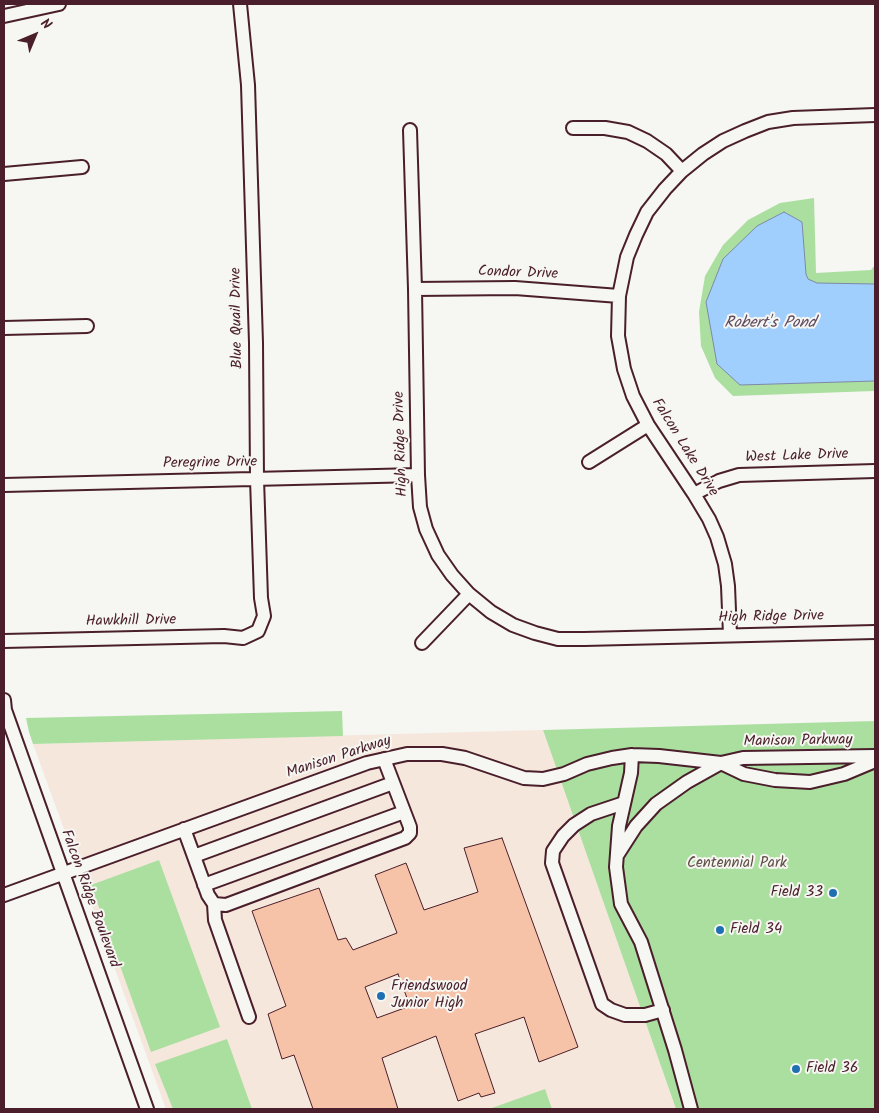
<!DOCTYPE html>
<html>
<head>
<meta charset="utf-8">
<style>
  body { margin:0 }
  #map { position:relative; width:879px; height:1113px; overflow:hidden; background:#f6f6f2; font-family:Kalam,sans-serif }
  canvas { display:block }
  .frame { position:absolute; inset:0; border:5px solid #4a1f2b; pointer-events:none }
  .north { position:absolute; left:10px; top:10px; width:50px; height:50px; -webkit-text-stroke:4px #f6f6f2; paint-order:stroke; rotate:45deg; font-size:14px; font-weight:700; line-height:20px; text-align:center; color:#4a1f2b }
  .north::after { content:''; display:block; margin:auto; width:18px; height:22px; background:#4a1f2b; clip-path:polygon(50% 0,100% 100%,50% 72%,0 100%) }
</style>
</head>
<body>
<div id="map">
<canvas width="879" height="1113"></canvas>
<div class="frame"></div>
<div class="north">N</div>
</div>
<script>
const ctx = document.querySelector('canvas').getContext('2d');
ctx.lineJoin = 'round';
function fill(path, color) {
  ctx.fillStyle = color;
  ctx.fill(path, 'evenodd');
}
function toPath(rows) {
  const path = new Path2D();
  for (const r of rows) {
    path.moveTo(r[0], r[1]);
    for (let i = 2; i < r.length; i += 2) path.lineTo(r[i], r[i + 1]);
  }
  return path;
}
function strokePath(path, color, width, dash) {
  ctx.strokeStyle = color;
  ctx.lineWidth = width;
  ctx.lineCap = dash ? 'butt' : 'round';
  ctx.setLineDash(dash || []);
  ctx.stroke(path);
}
function label(font, color, halo, rows, align = 'center') {
  ctx.font = font + ' Kalam,sans-serif';
  ctx.lineWidth = 4;
  ctx.setLineDash([]);
  ctx.textBaseline = 'middle';
  ctx.strokeStyle = halo;
  ctx.fillStyle = color;
  for (const [text, x, y, turn = 0] of rows) {
    ctx.save();
    ctx.translate(x, y);
    ctx.rotate((+turn || 0) * Math.PI / 180);
    ctx.textAlign = isNaN(turn) ? turn : align;
    if (halo) ctx.strokeText(text, 0, 0);
    ctx.fillText(text, 0, 0);
    ctx.restore();
  }
}
fill(toPath([
  [543,730,676,1109,166,1109,33,744]
]), '#f6e7dc');
fill(toPath([
  [814,198,816,273,871,270,875,265,875,422,874,391,733,396,715,378,701,346,699,312,705,276,723,245,748,220,780,203],
  [342,711,343,736,33,744,29,732,26,718],
  [875,721,875,1109,676,1109,543,730],
  [159,860,220,1027,151,1052,91,885],
  [227,1039,252,1109,173,1109,155,1064],
  [545,1089,552,1109,489,1109]
]), '#abdfa0');
const water = toPath([
  [784,212,802,222,806,274,808,279,817,283,875,284,875,381,740,385,717,364,706,302,723,259,757,226,784,212]
]);
fill(water, '#a1cffd');
strokePath(water, '#7e89a9', 1);
const building = toPath([
  [502,838,578,1047,539,1062,524,1017,475,1034,495,1093,481,1097,479,1093,458,1101,436,1036,382,1058,398,1109,313,1109,294,1055,282,1059,268,1014,286,1006,252,911,319,888,338,940,346,938,353,950,397,933,375,875,406,863,424,910,478,892,464,848,502,838],
  [398,974,410,1006,377,1018,365,987,398,974]
]);
fill(building, '#f7c3a8');
strokePath(building, '#4a1f2b', 1);
const minor = toPath([
  [4,16,59,4],
  [573,128,605,128,628,132,647,141,666,154,682,171],
  [410,130,415,289,418,475,420,507,426,529,438,555,452,575,469,594,491,612,513,625,535,633,558,639,584,639,875,632],
  [4,174,82,167],
  [415,289,515,288,619,296],
  [4,328,87,326],
  [589,462,648,425],
  [4,485,418,475],
  [694,494,719,481,739,475,875,471],
  [730,635,728,586,725,564,717,537,709,519,694,494,648,425,633,396,624,369,618,336,619,296,627,257,636,235,647,212,665,189,682,171,703,154,723,141,745,131,768,122,793,118,875,115],
  [4,641,224,636,243,638,258,631,264,616,261,598,257,479,256,343,248,85,240,4],
  [422,643,469,594],
  [4,700,5,710,147,1109],
  [632,755,631,773,619,826,616,867,621,904,641,942,675,1050,691,1109],
  [721,763,744,774,775,780,810,782,844,774,875,761],
  [624,803,591,814,574,825,563,836,553,851,552,863,602,1004,611,1010,625,1015,645,1015,663,1010],
  [184,829,208,895,214,904,215,920,249,1017],
  [618,854,636,826,656,804,687,782,721,763],
  [194,856,393,783],
  [204,885,404,812],
  [4,895,367,763,407,754,442,754,465,758,524,778,543,779,564,774,587,764,612,758,632,755,659,756,721,763,743,758,875,756],
  [214,904,226,905,405,838,410,833,410,827,384,759]
]);
strokePath(minor, '#4a1f2b', 16);
strokePath(minor, '#f6f6f2', 12);
for (const [x, y, r, color] of [
  [833,893,5,"#1f6fb2"],
  [720,930,5,"#1f6fb2"],
  [381,996,5,"#1f6fb2"],
  [796,1069,5,"#1f6fb2"]
]) {
  const dot = new Path2D();
  dot.arc(x, y, r, 0, 2 * Math.PI);
  ctx.fillStyle = color;
  ctx.fill(dot);
  strokePath(dot, '#f6f6f2', 2);
}
label('15px', '#4a1f2b', '#f6f6f2', [
  ["Condor Drive",518,274,2],
  ["Blue Quail Drive",238,318,-91],
  ["High Ridge Drive",402,444,-92],
  ["Falcon Lake Drive",684,448,58],
  ["West Lake Drive",797,457,-2],
  ["Peregrine Drive",210,464,-1],
  ["High Ridge Drive",771,618,-1],
  ["Hawkhill Drive",131,622,-1],
  ["Manison Parkway",798,742,-1],
  ["Manison Parkway",339,758,-18],
  ["Falcon Ridge Boulevard",89,899,70]
]);
label('15px', '#624f48', '#f6f6f2', [
  ["Centennial Park",737,864]
]);
label('15px', '#4a1f2b', '#f6f6f2', [
  ["Field 33",823,893,"right"],
  ["Field 34",730,930],
  ["Friendswood",391,987],
  ["Junior High",391,1004],
  ["Field 36",806,1069]
], 'left');
label('italic 16px', '#604b60', '#f6f6f2', [
  ["Robert's Pond",770,324]
]);
</script>
</body>
</html>
